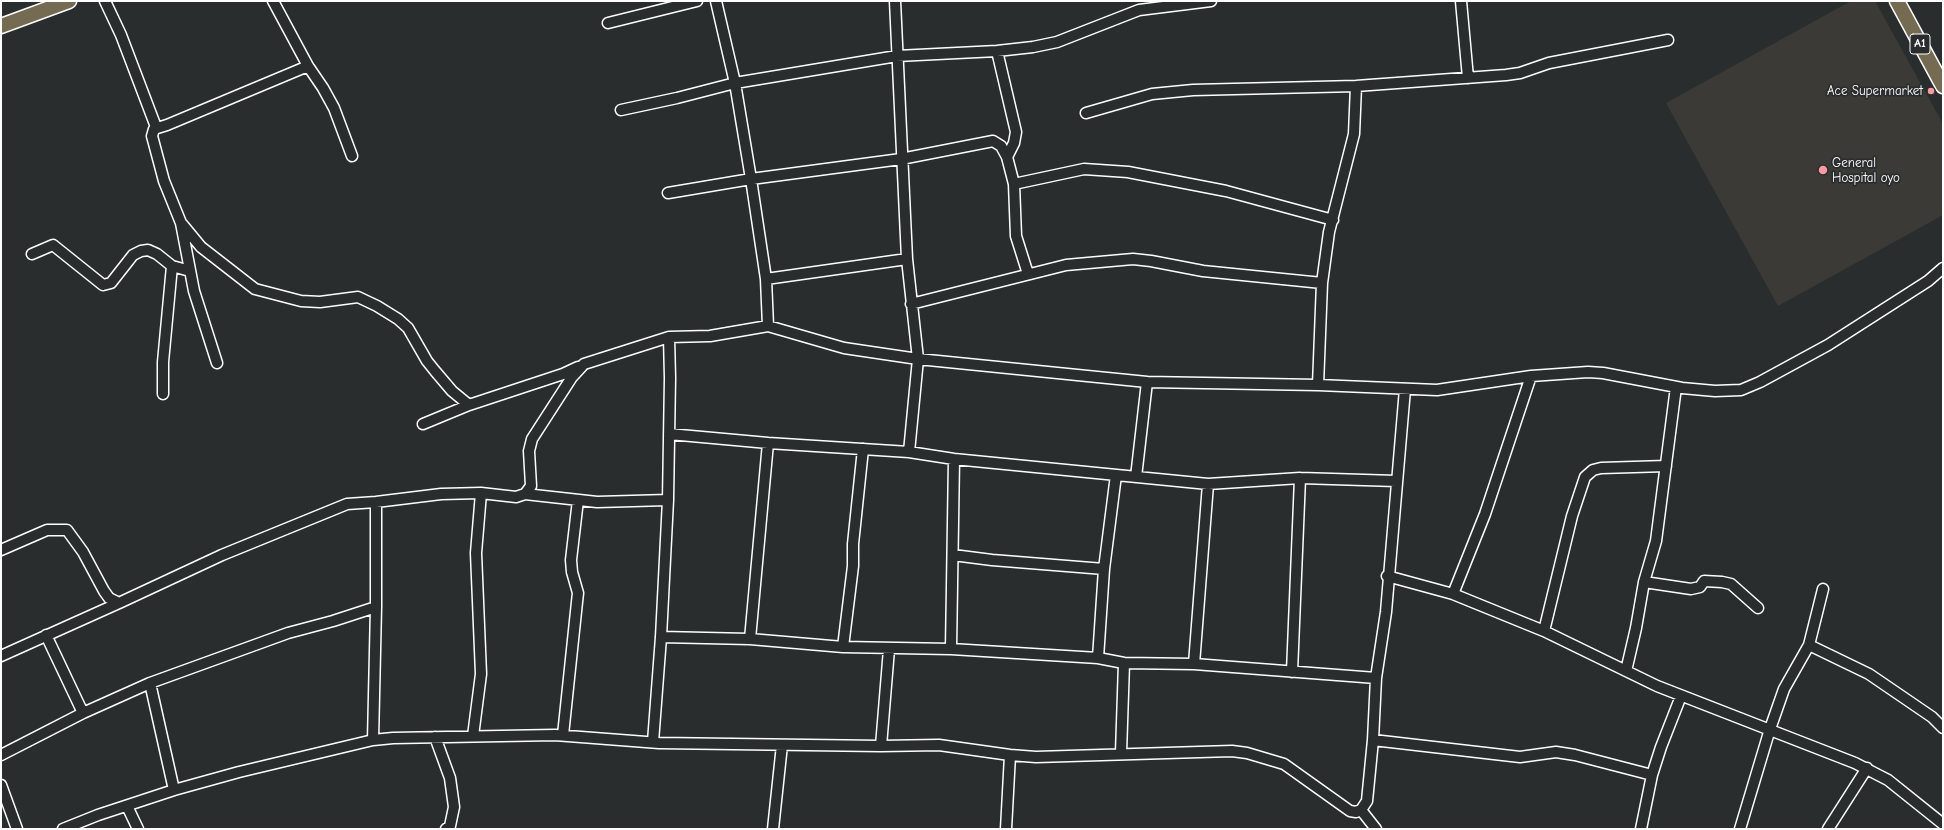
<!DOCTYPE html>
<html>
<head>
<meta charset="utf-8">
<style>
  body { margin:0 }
  #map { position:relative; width:1944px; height:830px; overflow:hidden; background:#2a2d2e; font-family:"Comic Neue",sans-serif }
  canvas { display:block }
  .frame { position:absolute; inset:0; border:2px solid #fff; pointer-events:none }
</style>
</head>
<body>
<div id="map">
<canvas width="1944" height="830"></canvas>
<div class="frame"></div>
</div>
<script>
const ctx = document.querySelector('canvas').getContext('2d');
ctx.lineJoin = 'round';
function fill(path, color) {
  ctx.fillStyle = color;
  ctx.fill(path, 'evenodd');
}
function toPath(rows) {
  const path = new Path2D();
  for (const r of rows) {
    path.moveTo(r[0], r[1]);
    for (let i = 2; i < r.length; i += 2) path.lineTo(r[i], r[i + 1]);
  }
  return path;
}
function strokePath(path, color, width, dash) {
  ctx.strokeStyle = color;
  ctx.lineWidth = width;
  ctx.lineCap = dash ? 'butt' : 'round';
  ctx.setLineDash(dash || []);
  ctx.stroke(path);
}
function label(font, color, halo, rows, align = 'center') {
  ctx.font = font + ' "Comic Neue",sans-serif';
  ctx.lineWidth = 3.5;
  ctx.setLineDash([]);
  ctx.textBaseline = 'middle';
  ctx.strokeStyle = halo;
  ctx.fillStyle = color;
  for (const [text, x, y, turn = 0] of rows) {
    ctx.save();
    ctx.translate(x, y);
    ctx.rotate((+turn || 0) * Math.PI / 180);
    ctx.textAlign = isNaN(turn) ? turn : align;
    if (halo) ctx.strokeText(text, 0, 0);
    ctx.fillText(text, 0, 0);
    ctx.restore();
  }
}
fill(toPath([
  [1851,1,1875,1,1943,124,1943,215,1778,306,1666,103]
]), '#3b3a37');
const minor = toPath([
  [105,1,121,35,156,127],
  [273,1,308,66,323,88,334,108,352,156],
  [716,1,735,83,751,179,766,279,768,326],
  [895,1,907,259,918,359,909,452],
  [1461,1,1468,78],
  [608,23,697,1],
  [997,51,1016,132,1014,143,1007,157],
  [621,110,677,98,735,83,897,56,997,51,1033,47,1057,42,1139,10,1211,1],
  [1086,113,1152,94,1193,90,1356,86,1506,75,1520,73,1549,63,1668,40],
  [1014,184,1084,169,1128,172,1226,191,1333,220],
  [668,193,751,179,901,159,993,141,1001,146,1007,157,1014,184,1016,236,1028,274],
  [182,224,201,247,255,289,301,301,320,302,358,297,377,306,398,319,408,328,427,361,435,371,452,391,469,405],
  [32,254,53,245,103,285,111,283,133,255,141,251,148,250,157,254,172,266,190,271],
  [766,279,907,259],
  [911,304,1066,265,1133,259,1151,261,1203,271,1322,283],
  [217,363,194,291,181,223,164,181,152,136,154,129,167,125,308,66],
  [1318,385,1322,283,1329,232,1354,134,1356,86],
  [163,394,163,362,172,266],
  [423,424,469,405,563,374,578,367],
  [669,434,768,443,909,452,954,459,1208,484,1300,478,1396,481],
  [1136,477,1147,382],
  [525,494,597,502,668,500],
  [1,550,47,530,67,530,83,552,104,591,109,598,119,603,222,555,347,504,376,502,441,494,481,493,516,497,525,494,531,486,529,451,532,439,572,377,584,364,669,337,710,336,768,326,844,348,918,359,1147,382,1318,385,1437,390,1531,376,1588,372,1603,373,1682,388,1715,391,1741,390,1760,382,1828,345,1928,281,1943,268],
  [953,555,992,560,1104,569],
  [1387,576,1453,594,1544,631,1657,686,1855,763,1888,780,1943,824],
  [1644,582,1691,589,1700,587,1704,581,1722,582,1731,584,1758,608],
  [1453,594,1485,514,1531,376],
  [1544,631,1572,516,1585,477,1593,470,1601,468,1666,466],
  [46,635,83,713],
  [661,637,750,639,843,647,951,649,1098,658,1124,663,1194,664,1376,678],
  [750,639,768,443],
  [1809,645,1869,674,1932,717,1943,728],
  [843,647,853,566,853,544,863,449],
  [951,649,954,459],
  [1,656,119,603],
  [1098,658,1104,569,1116,475],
  [1194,664,1208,484],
  [1626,671,1636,628,1644,582,1656,541,1676,387],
  [1292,672,1300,478],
  [150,683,174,790],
  [563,735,577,602,578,593,572,572,571,560,578,500],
  [473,736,481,674,476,553,481,493],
  [435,737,450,778,454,807,450,826,446,829],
  [373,740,376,607,376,502],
  [1373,740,1520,757,1556,752,1575,755,1652,775],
  [653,742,661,637,668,500,670,378,669,337],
  [881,746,889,649],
  [1121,753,1124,663],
  [1,755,83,713,150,683,288,633,333,621,376,607],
  [1,785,17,829],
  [127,806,138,829],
  [1361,810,1376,829],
  [63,829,98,815,174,790,239,772,373,740,393,738,555,735,659,743,881,746,939,745,1010,755,1036,757,1232,751,1247,753,1284,764,1350,811,1356,812,1361,810,1367,801,1373,740,1376,678,1386,612,1405,389],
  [773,829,782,745],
  [1006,829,1010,755],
  [1641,829,1652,775,1661,747,1681,696],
  [1740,829,1770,729,1784,689,1809,645,1823,589],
  [1828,829,1867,768]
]);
const highway = toPath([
  [1897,1,1943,86],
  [1,26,69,1]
]);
strokePath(minor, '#fff', 13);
strokePath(highway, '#fff', 17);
strokePath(minor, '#2a2d2e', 10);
strokePath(highway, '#746b52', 14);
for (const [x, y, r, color] of [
  [1931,91,4,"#ff9aa2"],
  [1823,170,5,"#ff9aa2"]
]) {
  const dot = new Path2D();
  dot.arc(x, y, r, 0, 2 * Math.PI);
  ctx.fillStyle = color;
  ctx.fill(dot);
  strokePath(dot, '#2a2d2e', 1.5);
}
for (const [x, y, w] of [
  [1920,44,20]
]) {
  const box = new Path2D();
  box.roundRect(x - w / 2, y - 10, w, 20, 3);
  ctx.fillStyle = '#2a2d2e';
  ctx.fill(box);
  strokePath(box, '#fff', 1);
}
label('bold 12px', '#fff', null, [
  ["A1",1920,44]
]);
label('13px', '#fff', '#2a2d2e', [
  ["Ace Supermarket",1923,91],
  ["General",1832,163,"left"],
  ["Hospital oyo",1832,178,"left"]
], 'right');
</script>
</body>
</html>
